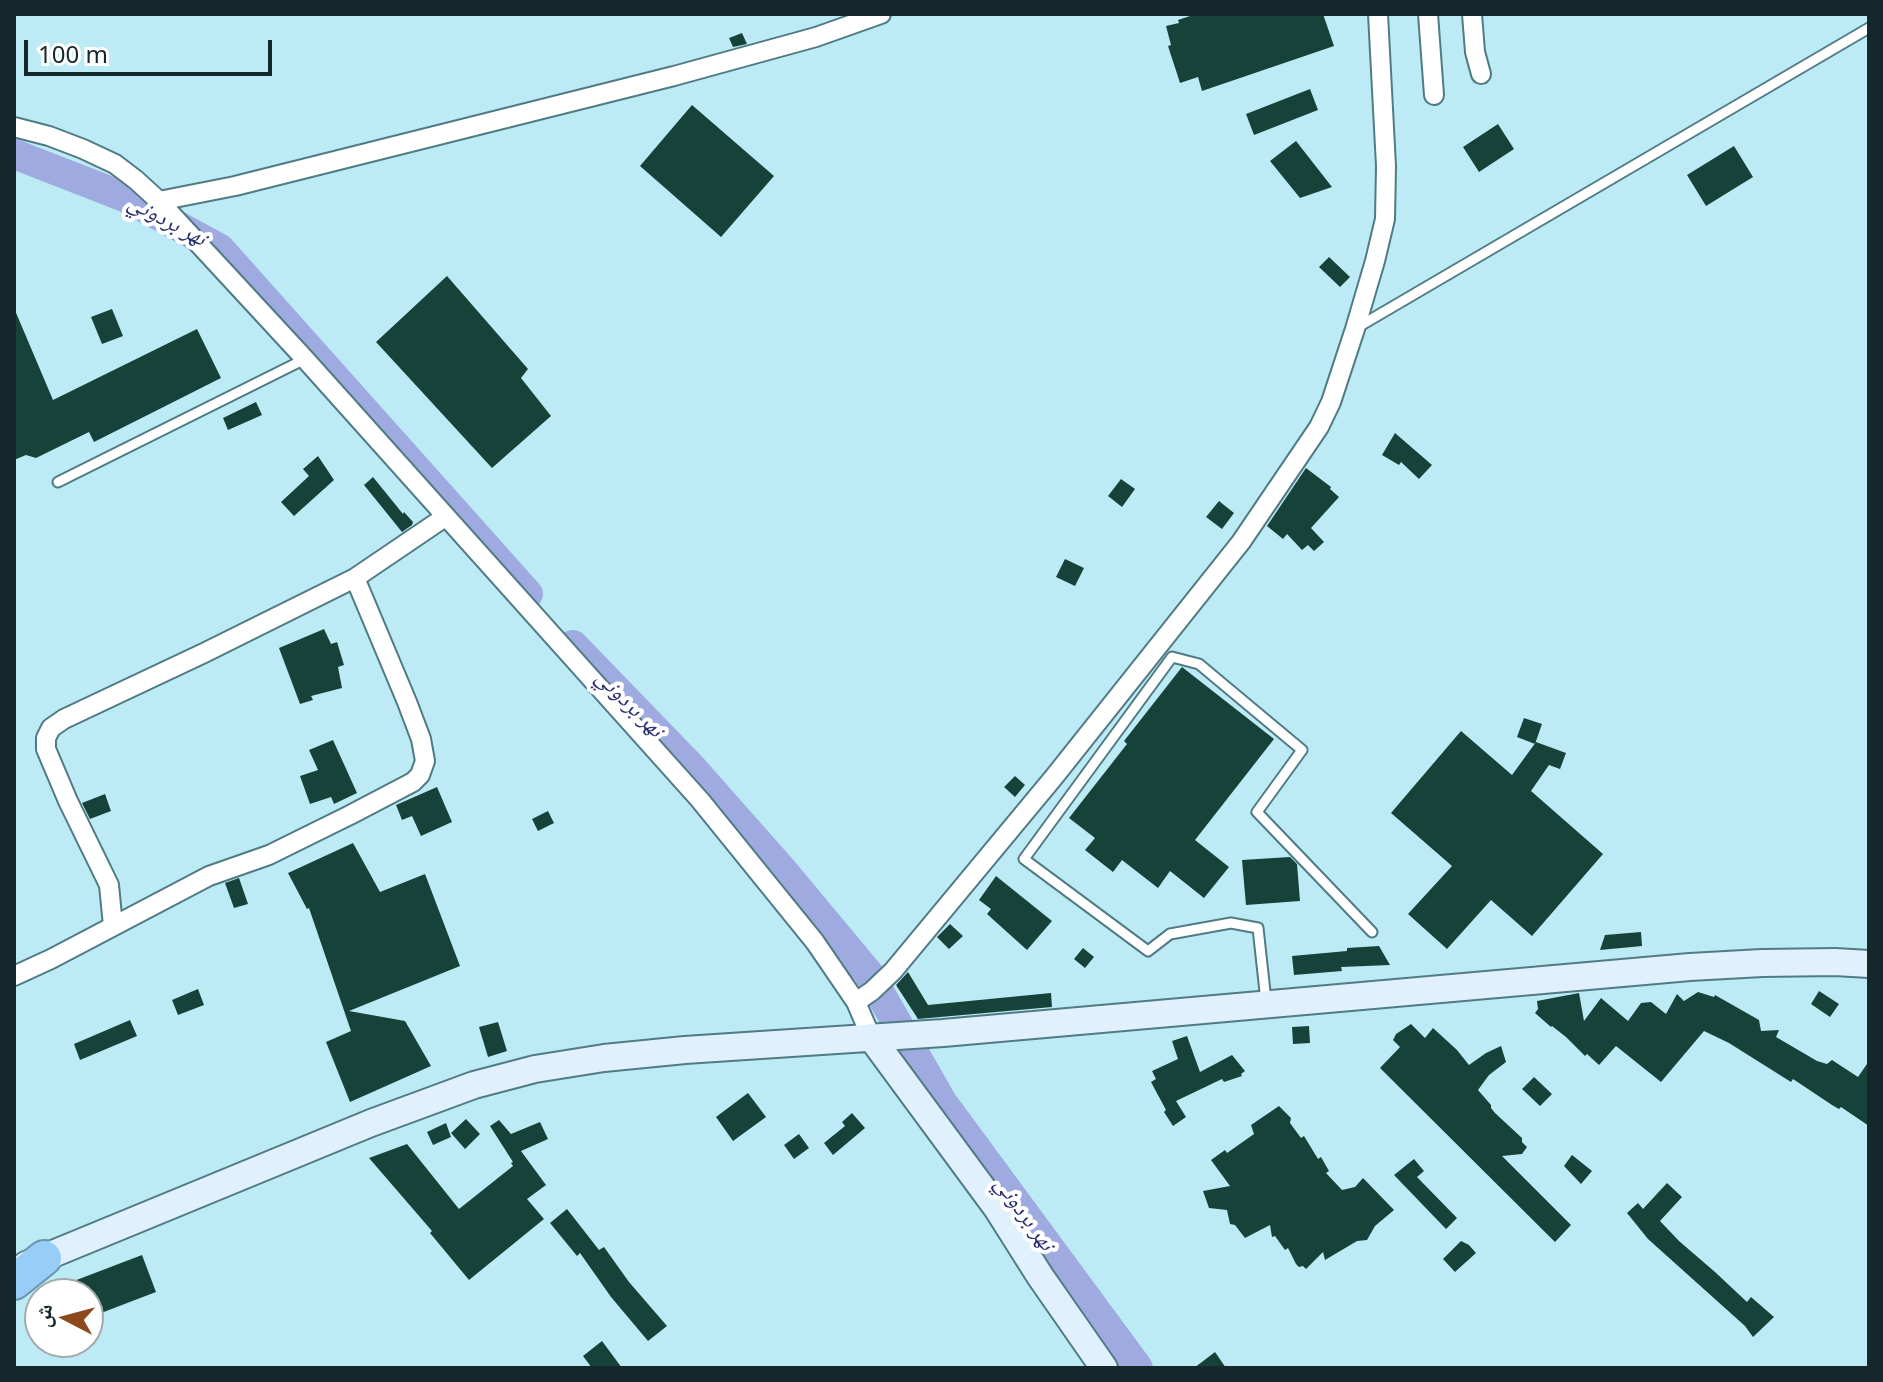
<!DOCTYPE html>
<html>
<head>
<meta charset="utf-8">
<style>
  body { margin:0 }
  #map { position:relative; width:1883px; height:1382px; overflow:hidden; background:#bdebf5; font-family:"Noto Sans","Noto Naskh Arabic",sans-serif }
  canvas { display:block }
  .frame { position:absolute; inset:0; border:16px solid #15272b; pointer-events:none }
  .north { position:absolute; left:24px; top:1278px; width:80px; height:80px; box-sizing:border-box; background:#fff; border:2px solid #a1a9aa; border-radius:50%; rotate:276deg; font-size:22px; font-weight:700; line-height:32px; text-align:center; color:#15272b }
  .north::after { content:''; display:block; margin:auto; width:28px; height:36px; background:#8d491c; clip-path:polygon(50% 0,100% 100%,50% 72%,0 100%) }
  .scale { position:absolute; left:24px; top:40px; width:248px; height:36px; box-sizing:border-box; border:4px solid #15272b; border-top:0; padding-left:10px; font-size:24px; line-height:28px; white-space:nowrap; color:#15272b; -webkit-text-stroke:6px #fff; paint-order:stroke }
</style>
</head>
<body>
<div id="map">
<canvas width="1883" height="1382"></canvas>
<div class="frame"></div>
<div class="north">ش</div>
<div class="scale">100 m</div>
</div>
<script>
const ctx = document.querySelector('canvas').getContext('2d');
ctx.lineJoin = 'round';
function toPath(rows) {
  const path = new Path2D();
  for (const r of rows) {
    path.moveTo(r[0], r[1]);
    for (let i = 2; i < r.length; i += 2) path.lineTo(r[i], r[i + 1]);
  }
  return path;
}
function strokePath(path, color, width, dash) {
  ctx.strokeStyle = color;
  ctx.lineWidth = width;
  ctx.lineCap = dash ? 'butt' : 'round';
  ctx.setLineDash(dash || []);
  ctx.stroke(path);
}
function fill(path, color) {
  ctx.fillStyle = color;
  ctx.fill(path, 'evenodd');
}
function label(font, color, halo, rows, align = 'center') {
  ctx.font = font + ' "Noto Sans","Noto Naskh Arabic",sans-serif';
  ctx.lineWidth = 8;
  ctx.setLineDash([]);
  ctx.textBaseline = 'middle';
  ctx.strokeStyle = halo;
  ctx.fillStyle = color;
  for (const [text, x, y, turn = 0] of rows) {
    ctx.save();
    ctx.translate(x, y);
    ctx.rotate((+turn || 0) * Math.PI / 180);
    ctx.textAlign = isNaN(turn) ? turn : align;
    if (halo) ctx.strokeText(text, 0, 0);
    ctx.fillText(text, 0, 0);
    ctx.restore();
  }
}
strokePath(toPath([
  [14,154,127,198,220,249,528,594],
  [573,645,692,768,784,872,869,974,942,1102,1138,1368]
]), '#9faae1', 30);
fill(toPath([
  [1196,14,1323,14,1334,46,1202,91,1198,77,1180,83,1168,46,1171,45,1166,26,1179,23,1178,20],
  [742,33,747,44,733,47,729,38],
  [1310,89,1318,110,1254,135,1246,114],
  [692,105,774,176,721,237,640,166],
  [1498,124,1514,149,1479,172,1463,147],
  [1296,141,1332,187,1300,198,1270,161],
  [1734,146,1753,177,1706,206,1687,175],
  [1329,257,1350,277,1340,287,1319,267],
  [447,276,528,369,521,378,551,416,492,468,376,342],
  [14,308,53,400,197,329,221,378,94,442,89,432,36,458,26,455,14,460],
  [112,309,123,336,102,344,91,317],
  [256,402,262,415,228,430,223,418],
  [1395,433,1432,465,1419,479,1401,462,1399,465,1382,455],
  [318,456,334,480,294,516,281,502,309,476,303,469],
  [1306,468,1331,487,1330,489,1339,497,1311,528,1324,542,1314,551,1308,545,1302,550,1287,534,1283,539,1267,526],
  [373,477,403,514,404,512,413,522,412,525,402,532,364,485],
  [1121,479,1135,489,1122,507,1108,496],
  [1219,501,1234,513,1222,529,1206,517],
  [1065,559,1084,568,1075,586,1056,577],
  [324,629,331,644,337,642,344,665,338,667,342,688,311,696,313,700,300,704,279,648],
  [1182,667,1274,739,1195,840,1229,867,1204,898,1170,871,1158,888,1122,860,1113,872,1085,850,1095,838,1069,818,1127,744,1124,741],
  [1524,718,1542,724,1535,744,1517,737],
  [1461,731,1512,775,1536,742,1566,753,1560,769,1549,765,1531,791,1603,854,1532,936,1491,900,1447,949,1408,914,1452,866,1391,813],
  [333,740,357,793,334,804,331,797,310,804,300,776,318,770,309,750],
  [1015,776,1025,785,1015,797,1004,787],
  [437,787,452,822,421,836,412,816,402,820,396,805],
  [105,794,111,811,90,819,82,803],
  [548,811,554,823,538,831,532,819],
  [353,843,380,892,425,874,460,966,349,1011,405,1021,431,1066,350,1102,326,1042,351,1031,309,908,307,909,288,873],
  [1290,857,1297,864,1300,901,1246,905,1242,860],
  [996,876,1052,921,1027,950,987,914,991,909,979,900],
  [239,878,248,904,234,908,225,883],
  [950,924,963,936,949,949,937,937],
  [1641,932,1642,946,1600,950,1605,935],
  [1379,946,1390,965,1341,967,1342,971,1294,975,1292,956,1347,951,1347,948],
  [1083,948,1094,957,1085,968,1074,959],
  [908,972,928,1005,1051,993,1052,1007,918,1019,896,985],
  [198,989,204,1005,178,1015,172,1000],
  [1819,991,1839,1004,1830,1017,1811,1004],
  [1698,992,1714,997,1715,995,1759,1020,1761,1031,1779,1030,1776,1037,1817,1061,1827,1064,1832,1060,1858,1077,1869,1061,1869,1126,1841,1107,1839,1109,1832,1105,1793,1079,1791,1082,1729,1043,1704,1031,1661,1082,1616,1046,1599,1065,1587,1054,1585,1056,1566,1037,1552,1026,1551,1027,1535,1013,1538,1009,1537,1001,1579,993,1584,1021,1601,998,1628,1021,1641,1003,1651,1002,1666,1014,1677,994,1684,1001],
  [130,1020,137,1036,80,1060,74,1044],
  [498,1022,507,1051,488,1057,479,1027],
  [1411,1024,1425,1038,1433,1028,1457,1050,1469,1065,1486,1053,1501,1046,1506,1062,1489,1075,1478,1090,1491,1105,1491,1108,1495,1113,1522,1138,1522,1142,1527,1147,1522,1154,1502,1156,1571,1225,1555,1242,1380,1068,1400,1047,1393,1040,1396,1034],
  [1309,1026,1310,1043,1293,1044,1292,1027],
  [1187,1036,1200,1072,1232,1055,1245,1071,1241,1074,1242,1076,1224,1082,1222,1079,1176,1101,1186,1117,1173,1126,1164,1112,1166,1110,1151,1082,1156,1079,1152,1071,1178,1059,1172,1041],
  [1534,1077,1552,1094,1540,1106,1522,1089],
  [748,1093,766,1117,733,1141,716,1117],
  [1279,1106,1291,1118,1290,1123,1301,1138,1304,1136,1318,1159,1321,1157,1329,1171,1326,1173,1342,1190,1355,1187,1363,1178,1394,1210,1375,1226,1367,1240,1357,1241,1325,1260,1323,1252,1306,1269,1303,1266,1299,1267,1296,1264,1288,1248,1285,1250,1275,1236,1272,1237,1270,1225,1245,1238,1235,1225,1230,1224,1227,1210,1209,1208,1203,1191,1230,1186,1211,1160,1225,1150,1227,1153,1254,1134,1251,1125],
  [852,1113,865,1128,833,1155,824,1143,845,1126,842,1122],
  [466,1119,480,1134,465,1149,451,1133],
  [499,1120,511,1134,540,1122,548,1139,521,1151,546,1185,527,1199,544,1219,469,1280,430,1233,432,1231,369,1158,407,1144,459,1209,513,1166,511,1163,513,1162,490,1126],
  [446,1123,451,1137,433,1145,427,1132],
  [799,1134,809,1148,794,1159,784,1145],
  [1572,1155,1592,1171,1581,1184,1564,1166],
  [1414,1159,1424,1171,1417,1177,1457,1218,1446,1229,1394,1175],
  [1667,1183,1682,1197,1660,1221,1679,1241,1715,1272,1747,1302,1751,1297,1774,1317,1753,1337,1745,1326,1648,1239,1627,1213,1638,1203,1643,1209],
  [567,1209,599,1250,604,1247,629,1282,667,1326,648,1341,611,1297,580,1253,577,1256,550,1223],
  [1461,1241,1469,1245,1476,1253,1455,1272,1443,1259],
  [142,1255,156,1292,88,1318,88,1294,70,1294,66,1284],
  [602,1341,622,1368,592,1368,583,1356],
  [1215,1352,1226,1368,1194,1368]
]), '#17423a');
const lane = toPath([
  [1358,327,1869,28],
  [58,482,305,359],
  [1266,1001,1258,928,1231,923,1170,934,1148,951,1024,859,1172,657,1199,664,1302,750,1257,812,1372,932]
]);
const street = toPath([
  [1428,14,1434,95],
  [1472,14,1475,52,1481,74],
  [14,127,49,136,83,149,115,164,136,180,159,201,305,359,700,800,815,942,856,1002,871,1037],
  [159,201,235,186,674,76,816,37,881,14],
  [113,926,109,885,68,801,46,749,46,738,51,728,64,719,204,653,355,578,445,517],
  [14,976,51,959,209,876,269,855,350,815,413,782,420,775,425,761,421,739,407,702,355,578],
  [856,1002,872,991,893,971,1054,777,1241,542,1319,427,1331,402,1355,329,1375,261,1385,219,1386,166,1378,14]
]);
const secondary = toPath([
  [871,1037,997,1208,1040,1276,1104,1368],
  [26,1265,371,1123,474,1085,535,1069,604,1058,685,1050,943,1033,1690,967,1762,963,1835,962,1869,964]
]);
const highway = toPath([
  [14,1282,44,1258]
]);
strokePath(lane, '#507b84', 13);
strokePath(street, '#507b84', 22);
strokePath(secondary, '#507b84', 30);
strokePath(highway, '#6a93b0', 38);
strokePath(lane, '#fff', 9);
strokePath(street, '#fff', 18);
strokePath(secondary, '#e0f0fd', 26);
strokePath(highway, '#98cdf8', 34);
label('italic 22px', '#292e6e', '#fff', [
  ["نهر بردوني",167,221,28],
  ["نهر بردوني",629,704,45],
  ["نهر بردوني",1024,1214,54]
]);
</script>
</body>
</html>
